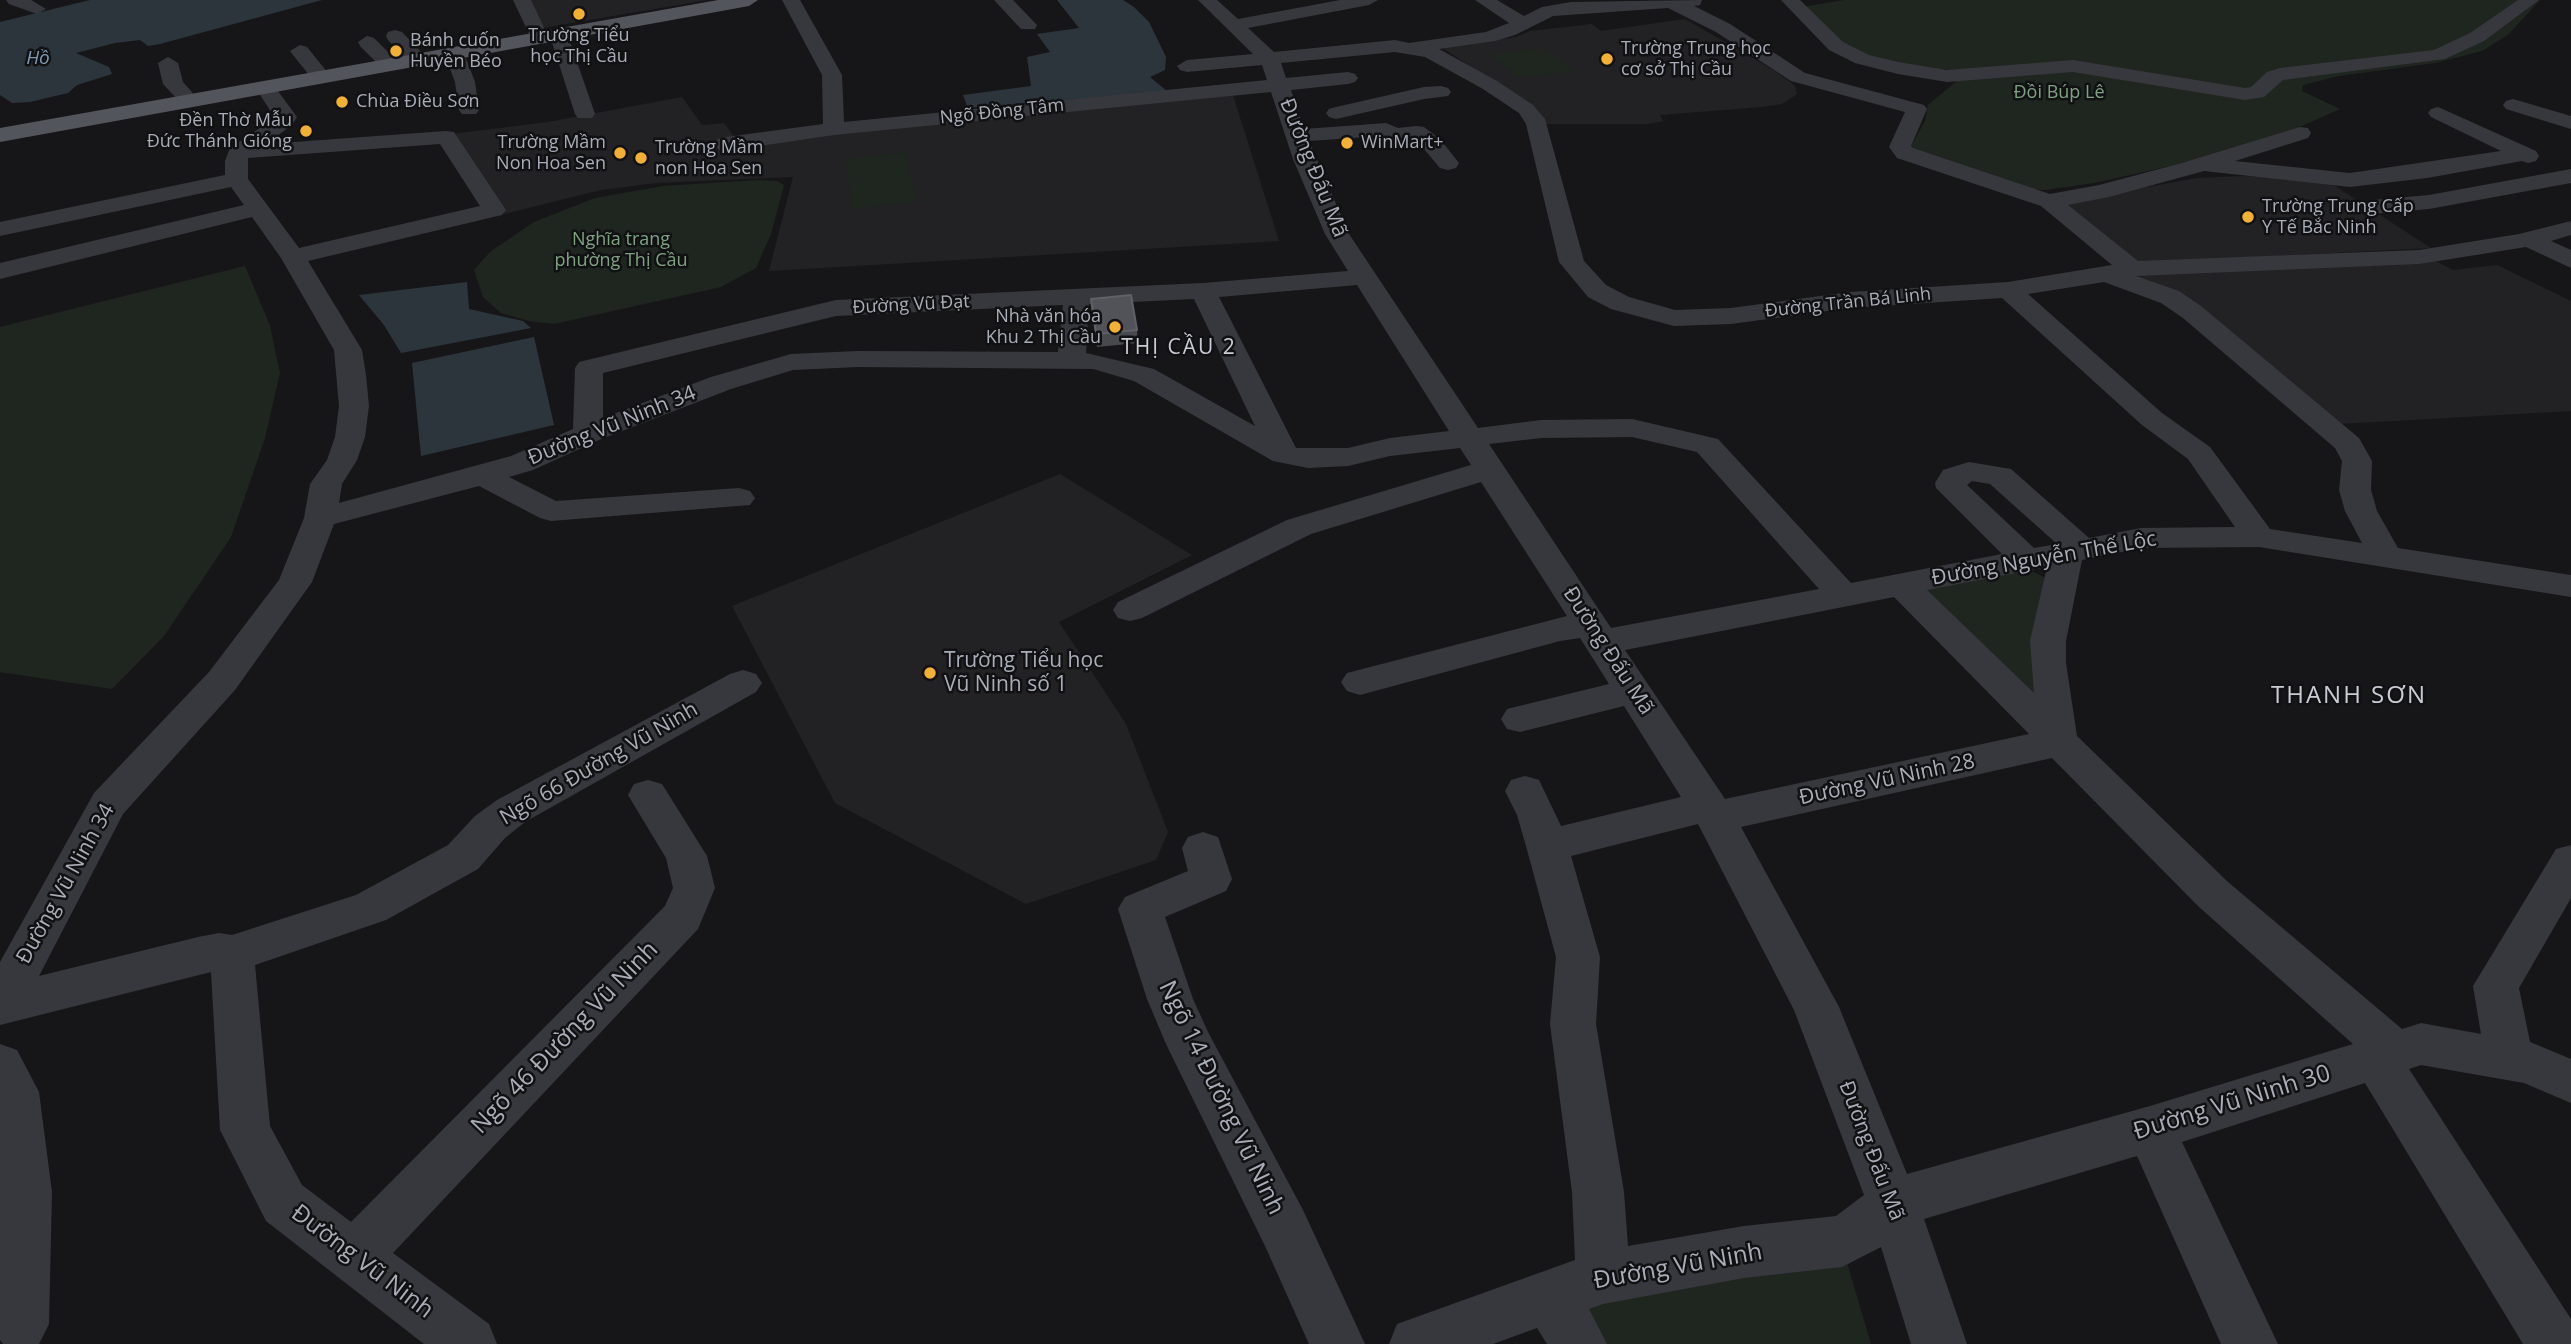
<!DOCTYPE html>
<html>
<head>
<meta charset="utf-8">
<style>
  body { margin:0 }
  canvas { display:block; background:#161618 }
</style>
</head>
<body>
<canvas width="2571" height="1344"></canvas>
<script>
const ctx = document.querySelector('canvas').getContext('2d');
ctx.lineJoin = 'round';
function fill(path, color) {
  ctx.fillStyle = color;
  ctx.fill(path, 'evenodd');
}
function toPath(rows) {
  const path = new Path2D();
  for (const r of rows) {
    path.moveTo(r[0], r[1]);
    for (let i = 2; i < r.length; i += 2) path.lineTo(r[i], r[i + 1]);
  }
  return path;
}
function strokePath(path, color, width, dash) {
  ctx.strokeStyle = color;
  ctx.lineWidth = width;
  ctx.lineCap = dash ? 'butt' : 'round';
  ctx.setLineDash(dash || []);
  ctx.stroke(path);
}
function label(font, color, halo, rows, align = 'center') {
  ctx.font = font + ' "Open Sans",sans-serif';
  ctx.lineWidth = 5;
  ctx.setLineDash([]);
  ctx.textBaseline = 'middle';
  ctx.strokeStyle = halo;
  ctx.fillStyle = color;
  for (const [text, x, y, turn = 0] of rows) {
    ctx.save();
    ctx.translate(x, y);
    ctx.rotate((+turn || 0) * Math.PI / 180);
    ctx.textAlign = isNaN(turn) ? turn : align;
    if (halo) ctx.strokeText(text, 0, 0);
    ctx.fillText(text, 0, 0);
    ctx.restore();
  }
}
fill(toPath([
  [522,0,708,0,542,28],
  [1685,19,1775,71,1795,86,1797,94,1782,104,1762,107,1660,115,1663,121,1649,124,1546,124,1532,107,1441,47,1516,37,1530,31,1592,24,1601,31],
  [1232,92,1279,241,769,271,793,177,656,183,601,190,504,214,444,135,548,122,682,97,702,125,724,123,735,138],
  [2246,176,2329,182,2431,248,2135,263,2059,203,2197,178],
  [2432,259,2453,270,2497,265,2571,301,2571,411,2321,425,2132,272],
  [1060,474,1192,555,1059,622,1126,724,1168,832,1156,860,1026,904,835,803,732,606]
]), '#222225');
fill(toPath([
  [1844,0,2540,0,2509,34,2482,51,2435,63,2339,76,2303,85,2302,91,2340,109,2293,130,2184,163,2094,183,2045,190,2032,189,1919,153,1911,146,1925,121,1928,105,1963,76,1946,69,1906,69,1833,48,1791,9],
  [1545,48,1575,71,1518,78,1489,54],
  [905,152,917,202,853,209,845,159],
  [757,180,777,181,784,185,771,234,756,268,721,287,554,324,529,321,501,313,483,297,474,270,490,252,534,222,595,198,663,186],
  [245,266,270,326,280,373,265,438,231,537,164,636,112,689,0,672,0,327],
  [2028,569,2045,578,2040,702,1922,590],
  [1847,1263,1871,1344,1600,1344,1575,1302,1601,1295]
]), '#1e261f');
fill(toPath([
  [90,0,322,0,160,44,148,46,140,40,115,43,76,53,109,67,112,74,77,85,68,93,30,102,12,103,0,95,0,22],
  [1057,0,1123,0,1134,7,1149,22,1166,57,1165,70,1150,77,1168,92,968,108,963,95,1031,86,1027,57,1050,52,1037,34,1079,28],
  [467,282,469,309,523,321,531,328,401,353,384,325,359,295],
  [534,337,554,425,421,456,412,363]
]), '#2c353c');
fill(toPath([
  [6,0,31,0,46,9,37,14,9,4,6,0],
  [513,0,531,0,548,36,546,40,532,40,513,0],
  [782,0,800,0,842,75,844,122,1267,80,1262,65,1187,72,1180,70,1177,66,1187,60,1253,54,1198,0,1217,0,1238,19,1340,0,1378,0,1369,5,1248,28,1274,52,1395,40,1409,43,1486,32,1509,23,1475,0,1497,0,1524,16,1542,7,1571,2,1702,0,1700,5,1694,6,1730,24,1805,73,1924,105,1927,109,1911,146,1913,148,2050,194,2099,185,2182,163,2300,127,2308,128,2311,133,2308,138,2235,161,2350,173,2501,151,2431,117,2428,113,2431,109,2438,107,2536,151,2539,156,2536,161,2528,163,2522,161,2427,178,2350,187,2204,171,2109,197,2068,205,2138,261,2419,250,2519,234,2571,221,2571,235,2551,241,2571,250,2571,268,2526,247,2419,264,2136,276,2179,291,2201,306,2359,438,2372,461,2371,490,2377,511,2398,548,2571,575,2571,597,2259,547,2141,548,2082,560,2066,641,2066,663,2077,736,2228,882,2402,1029,2421,1023,2481,1034,2473,986,2556,849,2571,845,2571,898,2519,988,2530,1042,2571,1059,2571,1103,2524,1083,2421,1065,2409,1069,2571,1319,2571,1344,2523,1344,2365,1083,2182,1142,2278,1344,2221,1344,2137,1156,1924,1219,1967,1344,1911,1344,1881,1247,1842,1267,1744,1278,1603,1304,1589,1309,1607,1344,1547,1344,1537,1328,1493,1344,1389,1344,1397,1324,1575,1260,1572,1192,1550,1024,1556,957,1526,846,1517,815,1505,791,1511,780,1525,776,1539,780,1561,826,1681,797,1624,706,1520,732,1507,729,1501,719,1507,709,1609,684,1580,638,1560,641,1360,695,1347,691,1341,682,1347,673,1567,616,1481,482,1311,534,1142,618,1130,621,1118,618,1113,610,1118,602,1287,520,1471,465,1460,448,1390,456,1348,466,1308,468,1273,461,1134,381,1093,369,858,367,793,370,731,389,599,440,533,470,509,477,556,501,739,488,750,491,755,498,750,505,551,521,540,518,479,486,334,524,312,582,235,690,123,814,39,976,198,937,219,933,232,935,356,895,448,845,475,816,497,800,730,674,743,670,756,674,762,683,756,692,525,822,505,838,478,869,386,920,255,965,270,1126,302,1185,351,1222,665,906,673,888,666,858,628,795,634,784,648,780,662,784,707,856,715,888,698,929,393,1253,489,1324,497,1344,424,1344,266,1221,220,1130,211,972,0,1025,0,962,94,793,209,672,279,580,304,518,310,484,327,460,335,437,339,406,334,350,281,258,252,217,0,279,0,263,244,205,231,187,0,236,0,222,225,175,225,161,230,148,275,118,255,87,258,83,265,81,272,83,297,117,292,125,266,144,446,131,454,132,506,210,502,215,308,261,362,350,366,375,369,406,365,437,357,460,342,484,339,503,511,456,573,429,575,368,579,362,836,300,1203,283,1348,271,1325,234,1293,159,1271,92,834,135,726,151,718,149,715,144,718,139,726,137,823,124,822,75,782,0],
  [1668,8,1716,32,1791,81,1905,112,1889,147,1897,158,2041,206,2112,265,2008,282,1850,292,1731,308,1675,310,1629,297,1606,285,1584,261,1545,119,1533,105,1497,81,1439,49,1495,41,1515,35,1553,16,1668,8],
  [1395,52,1425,57,1483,89,1519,113,1526,124,1559,262,1588,297,1611,309,1674,326,1731,324,1850,308,2002,298,2142,425,2188,459,2235,527,2141,528,2089,538,2011,469,1969,462,1943,470,1935,483,1936,488,2002,554,1851,583,1718,439,1632,419,1541,420,1478,428,1349,234,1309,141,1381,136,1393,141,1412,139,1424,149,1440,168,1448,170,1456,168,1459,163,1440,139,1424,127,1416,126,1398,128,1386,123,1304,129,1291,90,1348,84,1355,82,1358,78,1355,74,1348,72,1286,78,1281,63,1395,52],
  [440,144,480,206,299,248,248,179,248,158,440,144],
  [2104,282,2161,303,2183,318,2335,448,2342,461,2339,490,2345,511,2362,543,2270,529,2210,447,2162,413,2028,294,2104,282],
  [1357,285,1449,431,1390,438,1348,448,1296,448,1219,297,1357,285],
  [1194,299,1255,426,1154,369,1086,353,1089,304,1194,299],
  [1063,305,1058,352,858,351,791,354,711,377,603,418,603,373,836,316,1063,305],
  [1632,437,1697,452,1819,589,1611,628,1489,444,1541,438,1632,437],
  [1972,481,1990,484,2057,544,2034,548,1967,485,1972,481],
  [2047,567,2030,641,2034,693,1927,590,2047,567],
  [1894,597,2029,734,1725,799,1625,650,1894,597],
  [2052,758,2198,906,2353,1044,2150,1106,1907,1174,1839,1007,1741,827,2052,758],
  [1698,824,1794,1010,1864,1195,1836,1216,1744,1226,1628,1246,1624,1192,1596,1024,1600,957,1571,856,1698,824],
  [994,0,1013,0,1037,25,1035,29,1021,29,994,0],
  [1781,0,1800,0,1843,42,1869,55,1898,62,1947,70,2073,60,2245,88,2251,87,2267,72,2280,68,2434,50,2470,33,2518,0,2539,0,2484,41,2445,59,2283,80,2264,97,2245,100,2073,72,1947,82,1898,74,1855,63,1829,50,1781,0],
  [558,27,567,33,595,114,592,118,578,118,575,114,549,33,558,27],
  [395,30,402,32,425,56,428,60,425,64,411,64,388,40,386,36,388,32,395,30],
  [367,36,374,38,397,61,400,65,397,69,383,69,360,46,358,42,367,36],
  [300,45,307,47,328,73,331,77,328,81,314,81,293,55,290,51,300,45],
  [454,47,464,53,475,82,479,110,476,114,462,114,459,110,455,82,444,53,454,47],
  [168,57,178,63,183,82,199,100,196,104,182,104,163,84,158,63,168,57],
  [1441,86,1448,88,1451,92,1448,96,1424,99,1336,119,1329,117,1326,113,1329,109,1336,107,1424,87,1441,86],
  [2513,99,2571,116,2571,129,2506,109,2503,105,2506,101,2513,99],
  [2571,169,2571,183,2429,209,2372,214,2364,212,2360,207,2364,202,2372,200,2429,195,2571,169],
  [1203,832,1218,837,1232,879,1226,891,1165,917,1193,999,1208,1032,1303,1210,1365,1344,1309,1344,1265,1246,1166,1044,1147,999,1118,909,1125,897,1188,871,1182,848,1188,837,1203,832],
  [0,1044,17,1050,39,1092,52,1192,49,1324,39,1344,3,1344,0,1340,0,1044]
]), '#37383d');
fill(toPath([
  [718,0,758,0,749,6,0,142,0,128,718,0]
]), '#53555c');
fill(toPath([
  [1091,299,1137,330,1138,343,1097,347]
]), '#47494d');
const building = toPath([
  [1131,295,1137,330,1096,334,1091,299,1131,295]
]);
fill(building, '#525359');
strokePath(building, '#5f6168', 2);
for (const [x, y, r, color] of [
  [579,14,7,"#f2b134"],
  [396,51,7,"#f2b134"],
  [1607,59,7,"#f2b134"],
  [342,102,7,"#f2b134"],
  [306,131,7,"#f2b134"],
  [1347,143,7,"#f2b134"],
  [620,153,7,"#f2b134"],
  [641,158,7,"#f2b134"],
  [2248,217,7,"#f2b134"],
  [1115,327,7,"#f2b134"],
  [930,673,7,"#f2b134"]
]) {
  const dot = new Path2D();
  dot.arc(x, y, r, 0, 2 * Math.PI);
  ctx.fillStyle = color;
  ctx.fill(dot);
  strokePath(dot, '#111113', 2.5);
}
label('18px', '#a8adb8', '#111113', [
  ["Trường Tiểu",579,36,"center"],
  ["học Thị Cầu",579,57,"center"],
  ["Bánh cuốn",410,41],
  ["Huyền Béo",410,62],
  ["Trường Trung học",1621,49],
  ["cơ sở Thị Cầu",1621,70],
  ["Chùa Điều Sơn",356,102],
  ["Đền Thờ Mẫu",292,121,"right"],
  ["Đức Thánh Gióng",292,142,"right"],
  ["Trường Mầm",606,143,"right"],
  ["Non Hoa Sen",606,164,"right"],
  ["WinMart+",1361,143],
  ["Trường Mầm",655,148],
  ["non Hoa Sen",655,169],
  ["Trường Trung Cấp",2262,207],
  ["Y Tế Bắc Ninh",2262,228],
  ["Nhà văn hóa",1101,317,"right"],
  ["Khu 2 Thị Cầu",1101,338,"right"]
], 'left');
label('18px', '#7fa381', '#111113', [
  ["Đồi Búp Lê",2059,93],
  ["Nghĩa trang",621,240],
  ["phường Thị Cầu",621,261]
]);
label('18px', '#a8adb8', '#111113', [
  ["Ngõ Đồng Tâm",1002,112,-6],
  ["Đường Trần Bá Linh",1848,303,-6],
  ["Đường Vũ Đạt",911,305,-3]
]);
label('italic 19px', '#7f9bb3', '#111113', [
  ["Hồ",38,59]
]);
label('21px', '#a8adb8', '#111113', [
  ["Đường Đấu Mã",1313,168,68],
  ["Đường Vũ Ninh 34",612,426,-22],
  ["Đường Nguyễn Thế Lộc",2044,559,-10],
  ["Đường Đấu Mã",1608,651,57],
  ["Ngõ 66 Đường Vũ Ninh",599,764,-30],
  ["Đường Vũ Ninh 28",1887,780,-12],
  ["Đường Vũ Ninh 34",66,884,-61],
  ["Đường Đấu Mã",1871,1151,69]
]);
ctx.letterSpacing = '2px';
label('21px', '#c9ccd4', '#111113', [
  ["THỊ CẦU 2",1179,348]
]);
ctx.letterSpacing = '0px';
label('21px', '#a8adb8', '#111113', [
  ["Trường Tiểu học",944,661],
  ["Vũ Ninh số 1",944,685]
], 'left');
ctx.letterSpacing = '2px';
label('24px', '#c9ccd4', '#111113', [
  ["THANH SƠN",2349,696]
]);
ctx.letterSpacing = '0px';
label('24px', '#a8adb8', '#111113', [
  ["Ngõ 46 Đường Vũ Ninh",565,1038,-46],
  ["Ngõ 14 Đường Vũ Ninh",1221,1098,64],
  ["Đường Vũ Ninh 30",2232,1103,-17],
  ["Đường Vũ Ninh",362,1262,37],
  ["Đường Vũ Ninh",1678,1267,-10]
]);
</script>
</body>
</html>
